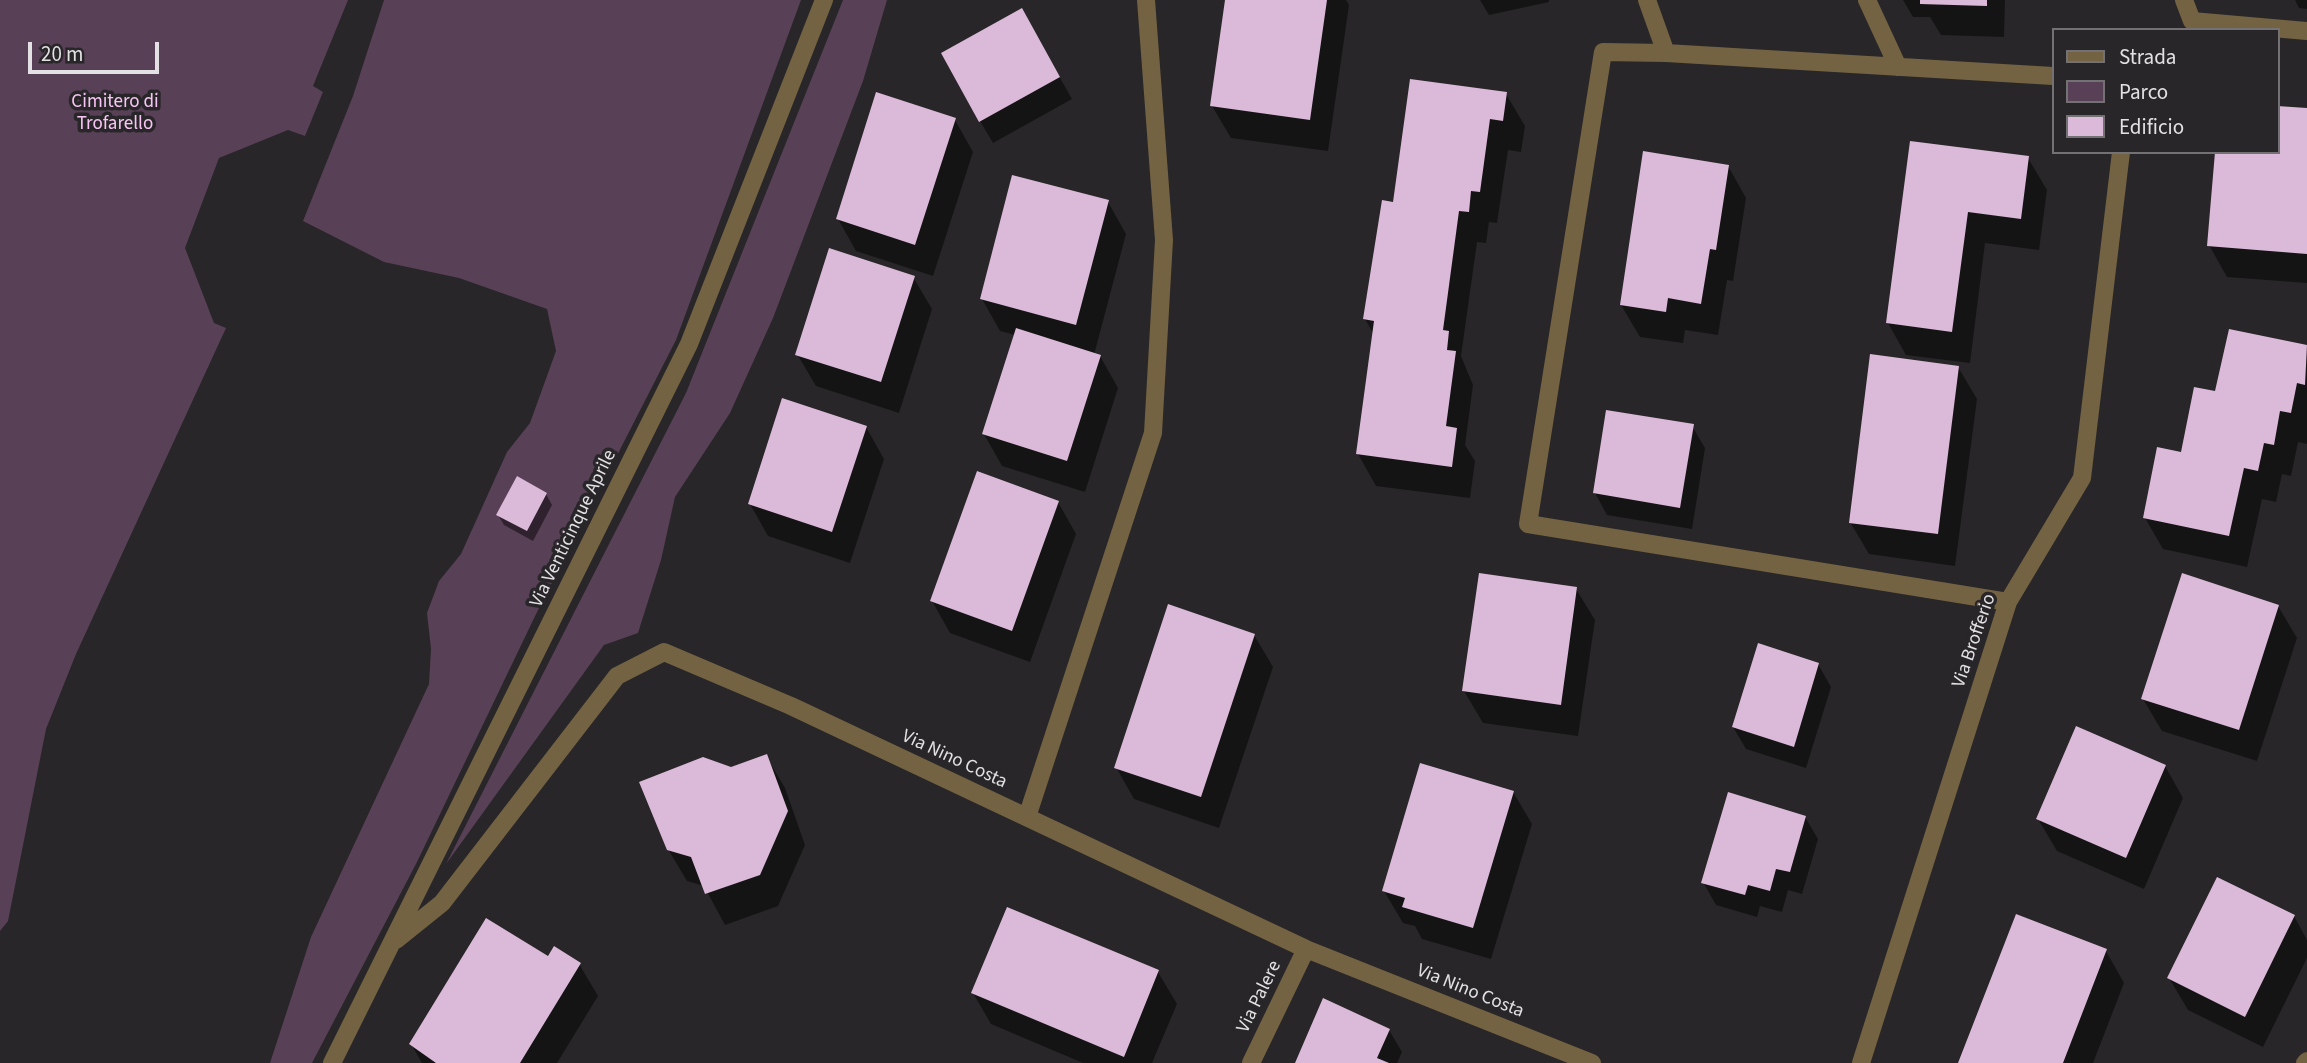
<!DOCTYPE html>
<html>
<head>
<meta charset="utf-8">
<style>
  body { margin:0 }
  #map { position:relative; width:2307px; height:1063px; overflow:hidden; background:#282628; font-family:"Source Sans 3",sans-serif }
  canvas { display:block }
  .legend { position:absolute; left:2052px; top:28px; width:228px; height:126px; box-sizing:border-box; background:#282628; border:2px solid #737173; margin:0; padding:9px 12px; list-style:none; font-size:21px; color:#e3e1e3 }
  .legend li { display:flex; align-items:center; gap:14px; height:35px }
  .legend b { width:35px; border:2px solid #737173 }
  .scale { position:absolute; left:28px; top:42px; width:131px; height:32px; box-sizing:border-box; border:4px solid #e3e1e3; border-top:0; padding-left:9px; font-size:21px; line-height:24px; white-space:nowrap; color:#e3e1e3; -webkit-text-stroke:5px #282628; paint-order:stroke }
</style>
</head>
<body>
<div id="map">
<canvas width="2307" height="1063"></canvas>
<ul class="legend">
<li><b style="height:9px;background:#736342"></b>Strada</li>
<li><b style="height:19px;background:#584056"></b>Parco</li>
<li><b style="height:19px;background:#dbb9d8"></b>Edificio</li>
</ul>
<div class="scale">20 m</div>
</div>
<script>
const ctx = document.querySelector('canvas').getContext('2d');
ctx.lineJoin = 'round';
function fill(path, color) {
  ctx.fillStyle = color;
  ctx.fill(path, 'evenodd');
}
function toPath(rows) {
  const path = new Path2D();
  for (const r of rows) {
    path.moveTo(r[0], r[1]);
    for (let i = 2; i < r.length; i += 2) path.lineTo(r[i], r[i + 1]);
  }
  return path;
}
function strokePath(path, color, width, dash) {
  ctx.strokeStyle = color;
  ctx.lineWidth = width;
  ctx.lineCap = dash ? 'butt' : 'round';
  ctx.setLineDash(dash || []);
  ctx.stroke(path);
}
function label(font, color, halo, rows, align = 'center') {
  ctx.font = font + ' "Source Sans 3",sans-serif';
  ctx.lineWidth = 7;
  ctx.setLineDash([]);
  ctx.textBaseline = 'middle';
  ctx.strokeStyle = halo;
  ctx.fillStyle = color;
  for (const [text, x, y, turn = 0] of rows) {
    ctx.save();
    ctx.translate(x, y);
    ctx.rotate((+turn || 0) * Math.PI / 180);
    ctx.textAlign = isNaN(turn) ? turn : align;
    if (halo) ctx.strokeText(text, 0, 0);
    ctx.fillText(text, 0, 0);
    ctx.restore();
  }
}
fill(toPath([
  [0,0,348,0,313,86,323,92,305,136,288,130,219,158,185,248,214,323,226,328,76,654,46,729,8,921,0,931],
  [384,0,801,0,676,340,538,610,417,862,312,1063,270,1063,311,937,429,684,431,649,427,613,439,581,461,554,507,452,530,423,556,351,547,309,459,278,384,262,303,221,353,96],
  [843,0,887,0,863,81,773,318,730,413,675,497,661,560,638,633,604,645,446,864,686,393]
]), '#584056');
fill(toPath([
  [1227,0,1346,0,1349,5,1328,151,1231,138,1212,106],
  [1480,0,1549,0,1549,2,1489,15],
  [1903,0,2005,0,2004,37,1941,35,1930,17,1913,17],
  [2295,0,2307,0,2307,9,2299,8],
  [1034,32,1072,99,993,143,980,121],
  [1506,94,1525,126,1521,152,1508,150,1497,223,1489,222,1486,243,1477,242,1461,356,1473,385,1465,445,1475,461,1470,498,1376,486,1358,454,1374,335,1365,319,1394,204],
  [2277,102,2280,108,2307,110,2307,283,2227,277,2209,245,2277,152],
  [955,120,973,152,933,276,856,251,838,219],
  [1911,143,2028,158,2047,190,2039,250,1985,243,1970,363,1906,355,1888,323],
  [1728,166,1746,198,1733,281,1727,280,1718,335,1685,330,1683,343,1640,337,1621,305],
  [1108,202,1126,234,1094,355,1100,356,1118,388,1085,492,1002,466,984,434,1015,335,1000,331,982,299],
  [913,277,932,309,899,413,816,386,797,354],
  [2230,331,2307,347,2307,444,2298,442,2291,476,2282,474,2276,502,2262,499,2247,567,2163,549,2145,518,2217,393],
  [1958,367,1977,399,1955,566,1869,554,1850,522],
  [1692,426,1705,448,1692,529,1607,515,1595,493],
  [866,427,884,459,850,563,768,536,750,504],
  [546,494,552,505,533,541,504,525,498,515],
  [1058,502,1076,534,1030,662,950,633,932,601],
  [1576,589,1595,620,1578,736,1483,723,1464,691],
  [2278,606,2297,638,2257,761,2162,731,2143,699],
  [1254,635,1273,667,1219,828,1134,799,1116,767],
  [1818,664,1831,687,1806,768,1746,749,1733,727],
  [766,756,785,788,805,845,778,906,725,925,704,886,687,881,668,849,731,769],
  [2165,766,2183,798,2144,889,2057,851,2038,819],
  [1513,792,1532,824,1491,959,1422,939,1415,926,1403,923,1384,891],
  [1805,817,1818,839,1802,894,1788,890,1782,912,1760,906,1757,917,1716,905,1703,882],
  [2294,916,2307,940,2307,958,2263,1047,2188,1010,2169,978],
  [2106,951,2124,983,2093,1063,1960,1063],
  [548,959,579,964,598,996,557,1063,422,1063,411,1044],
  [1158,972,1177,1004,1152,1063,1083,1063,991,1024,973,993],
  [1389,1030,1402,1052,1397,1063,1296,1063]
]), '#0007');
fill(toPath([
  [1225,0,1327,0,1310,120,1210,106],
  [1920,0,1987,0,1987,6,1920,4],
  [1022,8,1060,77,979,122,941,53],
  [1410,79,1507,92,1503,121,1490,119,1480,192,1471,191,1469,212,1459,211,1443,330,1449,331,1447,350,1456,351,1446,426,1457,428,1452,467,1356,454,1374,321,1363,319,1382,200,1393,202],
  [876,92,956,118,915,245,836,219],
  [2277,106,2307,108,2307,254,2207,246,2215,152,2277,152],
  [1910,141,2029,156,2021,219,1968,212,1952,332,1886,323],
  [1643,151,1729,165,1716,250,1710,249,1701,304,1668,298,1666,312,1620,305],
  [1012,175,1109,200,1076,325,980,299],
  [829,248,915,276,881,382,795,355],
  [1016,328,1101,355,1067,461,982,434],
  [2229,329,2307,345,2305,385,2297,383,2291,413,2280,411,2274,445,2264,443,2258,471,2244,468,2229,536,2143,518,2157,447,2181,452,2194,387,2215,391],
  [1870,354,1959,366,1938,534,1849,523],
  [782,398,867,426,832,532,748,504],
  [1606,410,1694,424,1680,508,1593,493],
  [977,471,1059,501,1012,631,930,601],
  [517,476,547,493,527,531,496,515],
  [1479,573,1577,587,1561,705,1462,691],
  [2182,573,2279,605,2239,730,2141,699],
  [1168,604,1255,634,1201,797,1114,768],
  [1758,643,1819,663,1794,747,1732,727],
  [2076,726,2166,765,2126,858,2036,819],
  [767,754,788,811,760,875,705,894,691,857,667,850,639,782,703,757,731,767],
  [1420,763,1514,791,1473,928,1402,907,1405,898,1382,891],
  [1728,792,1806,816,1790,872,1776,869,1770,891,1748,885,1745,895,1701,883],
  [2217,877,2295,915,2245,1017,2167,978],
  [1007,907,1159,970,1124,1057,971,993],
  [2016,914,2107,949,2063,1063,1958,1063],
  [486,918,548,956,554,946,581,963,520,1063,436,1063,409,1044],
  [1323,998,1390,1029,1377,1058,1389,1063,1295,1063]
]), '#dbb9d8');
strokePath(toPath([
  [1647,0,1666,53,2053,76],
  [1867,0,1898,67],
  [2184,0,2192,21],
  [2192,21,2307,31],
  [1666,53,1603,52,1528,524,2008,602],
  [1027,817,1153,433,1164,240,1146,0],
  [396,940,442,903,617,676,664,652,791,706,1306,949,1592,1063],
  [332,1063,689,344,824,0],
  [1251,1063,1306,949],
  [1861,1063,2008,602,2082,478,2121,152],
  [2305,1063,2307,1061]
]), '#736342', 18);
label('19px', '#f8c4f3', '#282628', [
  ["Cimitero di",115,103],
  ["Trofarello",115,125]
]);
label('19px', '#e3e1e3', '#282628', [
  ["Via Venticinque Aprile",574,529,-64],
  ["Via Brofferio",1975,641,-71],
  ["Via Nino Costa",954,760,25],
  ["Via Nino Costa",1470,992,22],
  ["Via Palere",1260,997,-64]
]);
</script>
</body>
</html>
